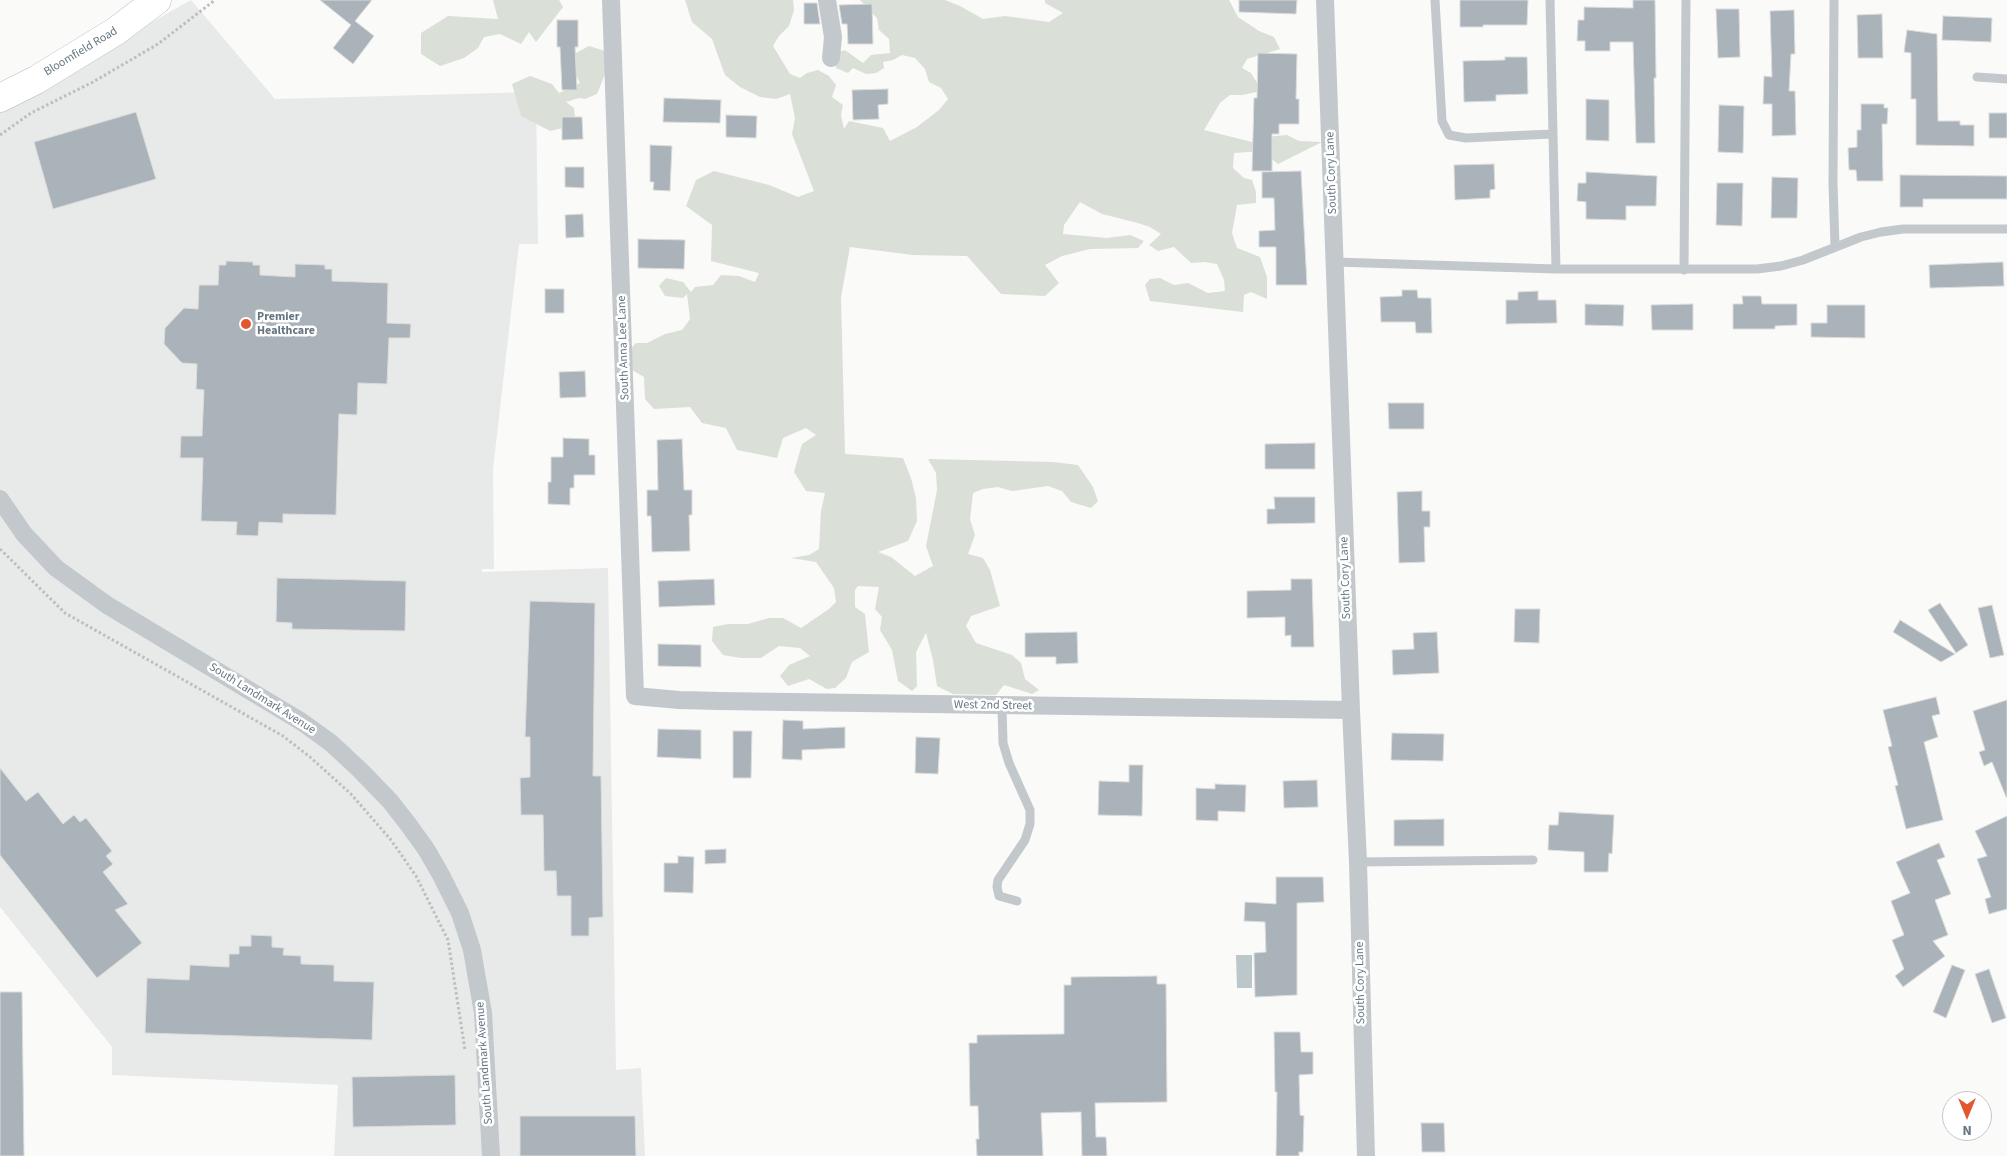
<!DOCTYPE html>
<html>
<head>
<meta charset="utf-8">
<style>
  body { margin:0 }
  #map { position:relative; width:2007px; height:1156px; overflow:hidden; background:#fafaf8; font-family:"Source Sans 3",sans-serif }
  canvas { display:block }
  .north { position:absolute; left:1942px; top:1091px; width:50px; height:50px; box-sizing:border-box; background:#fff; border:1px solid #c1c8cd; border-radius:50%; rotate:180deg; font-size:14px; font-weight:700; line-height:20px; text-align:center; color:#657683 }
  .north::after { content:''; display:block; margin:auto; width:18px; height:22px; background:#e4572e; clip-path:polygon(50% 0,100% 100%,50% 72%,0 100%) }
</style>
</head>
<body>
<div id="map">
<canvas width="2007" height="1156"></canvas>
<div class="north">N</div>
</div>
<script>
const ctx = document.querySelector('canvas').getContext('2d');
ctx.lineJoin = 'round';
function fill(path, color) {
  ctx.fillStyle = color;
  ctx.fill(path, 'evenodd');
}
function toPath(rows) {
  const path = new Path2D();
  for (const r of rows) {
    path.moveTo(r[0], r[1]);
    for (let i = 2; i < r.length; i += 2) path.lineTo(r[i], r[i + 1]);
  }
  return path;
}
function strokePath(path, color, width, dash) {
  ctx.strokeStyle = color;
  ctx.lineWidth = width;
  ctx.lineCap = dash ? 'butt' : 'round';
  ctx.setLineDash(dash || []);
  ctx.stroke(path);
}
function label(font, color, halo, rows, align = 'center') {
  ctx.font = font + ' "Source Sans 3",sans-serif';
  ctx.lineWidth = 5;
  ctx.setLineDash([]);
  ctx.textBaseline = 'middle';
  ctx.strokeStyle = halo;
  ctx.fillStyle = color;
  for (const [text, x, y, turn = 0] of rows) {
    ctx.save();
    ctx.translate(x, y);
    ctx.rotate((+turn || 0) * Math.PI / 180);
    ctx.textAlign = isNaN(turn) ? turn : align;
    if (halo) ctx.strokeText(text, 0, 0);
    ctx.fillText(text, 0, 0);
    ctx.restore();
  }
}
fill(toPath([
  [191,0,275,99,536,92,538,244,519,244,493,469,494,569,482,569,482,572,608,568,616,1070,641,1068,645,1156,334,1156,338,1085,112,1075,112,1047,0,907,0,108]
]), '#e8e9e9');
fill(toPath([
  [493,0,559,0,563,7,536,42,529,32,521,44,500,34,484,37,478,48,464,58,440,66,421,54,421,33,448,16,498,19],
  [685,0,793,0,794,10,789,26,779,36,773,46,790,74,800,78,807,73,818,70,829,76,836,85,832,97,843,105,841,115,844,129,849,121,883,128,890,141,917,127,939,110,948,99,941,88,929,82,925,69,915,58,902,55,893,60,883,62,884,68,876,73,866,74,853,68,848,73,836,68,835,59,839,52,845,50,863,63,871,55,890,53,889,39,879,30,877,18,860,0,945,0,960,6,983,19,1005,16,1049,22,1063,13,1045,3,1045,0,1229,0,1238,17,1259,31,1274,37,1280,49,1247,59,1242,68,1251,73,1262,91,1242,95,1230,95,1220,103,1204,130,1256,143,1266,137,1287,135,1299,141,1322,142,1278,164,1262,151,1234,153,1233,168,1244,178,1252,180,1256,192,1256,203,1237,205,1232,233,1237,248,1260,257,1267,277,1267,299,1251,292,1244,295,1243,312,1150,301,1145,285,1150,279,1160,278,1174,285,1188,283,1208,293,1225,291,1224,280,1217,264,1204,262,1191,263,1174,247,1158,251,1149,245,1161,234,1150,227,1138,223,1102,214,1080,202,1064,225,1063,234,1107,238,1130,235,1144,241,1138,248,1090,249,1062,256,1045,265,1059,283,1045,296,1001,294,967,256,913,255,850,247,841,297,845,454,903,458,911,478,916,498,917,521,908,541,878,552,891,557,915,576,933,566,926,546,937,490,936,473,928,459,1053,462,1078,465,1093,487,1098,501,1091,508,1071,502,1062,491,1048,486,1012,491,998,487,983,489,973,493,970,519,975,535,968,554,983,558,990,570,1000,606,971,616,966,626,976,643,1012,655,1021,663,1025,679,1039,690,1032,694,1004,685,996,695,953,694,937,686,933,660,926,633,916,652,917,686,912,691,898,681,892,650,880,630,882,617,875,609,879,587,858,586,855,590,855,607,865,614,869,652,852,662,846,678,835,688,827,689,809,679,788,686,780,676,789,665,810,656,800,648,779,646,761,658,741,658,723,655,712,641,713,627,728,624,748,624,769,618,783,618,801,628,829,609,836,602,834,588,816,562,791,558,809,555,819,549,821,511,825,493,806,491,794,472,802,444,816,435,806,428,783,438,777,458,737,450,726,428,702,423,690,407,654,409,645,399,644,377,618,362,636,343,647,343,665,334,682,330,690,319,687,294,683,298,665,296,659,286,666,278,683,282,691,292,695,287,713,285,721,275,739,276,755,282,759,273,711,261,712,225,686,206,696,180,714,171,769,185,798,197,814,191,792,134,795,118,790,94,776,99,760,97,740,87,725,75,712,39,692,22],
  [589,46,605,51,605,74,597,94,585,99,579,98,566,102,574,108,576,125,550,131,521,116,512,84,530,76,552,84,559,93,580,83,567,58]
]), '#dadfd7');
fill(toPath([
  [1236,955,1252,955,1252,988,1237,988]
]), '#bbc7cb');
const building = toPath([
  [320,0,372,0,355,21,374,36,353,64,333,48,351,25,320,0],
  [1239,0,1297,0,1296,14,1239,12,1239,0],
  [1460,0,1528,0,1527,25,1483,25,1483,27,1460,27,1460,0],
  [1633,0,1655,0,1656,78,1654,78,1655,143,1636,143,1633,42,1610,42,1610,51,1585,51,1585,41,1577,41,1578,20,1584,20,1584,7,1633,8,1633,0],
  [804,3,817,3,820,24,804,24,804,3],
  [872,4,873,44,848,44,847,24,842,24,839,5,872,4],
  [1716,9,1739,9,1740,57,1718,58,1716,9],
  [1794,10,1795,54,1791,54,1789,91,1795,91,1796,135,1772,136,1772,104,1763,104,1764,76,1772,77,1770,11,1794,10],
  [1882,14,1883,58,1858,58,1857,15,1882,14],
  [1943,16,1992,18,1991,42,1942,40,1943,16],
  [557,20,578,20,578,47,575,47,577,90,562,90,560,47,557,47,557,20],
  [1907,30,1937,34,1938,121,1960,121,1960,125,1974,125,1974,146,1916,145,1916,99,1911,99,1911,53,1904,52,1907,30],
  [1258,53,1297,54,1296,99,1299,99,1299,124,1279,124,1279,134,1272,134,1272,171,1252,171,1254,98,1257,98,1258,53],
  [1505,57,1527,57,1528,94,1496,95,1496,101,1464,102,1463,61,1505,60,1505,57],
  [888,89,888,104,878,105,879,119,853,120,852,90,888,89],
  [664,98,721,100,720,123,663,122,664,98],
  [1586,99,1609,100,1609,141,1586,140,1586,99],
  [1861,104,1884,104,1884,108,1888,108,1887,124,1882,124,1883,181,1857,181,1856,170,1849,170,1848,148,1857,147,1857,130,1861,130,1861,104],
  [1719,105,1744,106,1743,153,1718,152,1719,105],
  [136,112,156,179,53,209,34,142,136,112],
  [1989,113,2007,113,2007,138,1989,138,1989,113],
  [726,115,757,116,756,138,726,137,726,115],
  [562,117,582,117,583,139,562,140,562,117],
  [650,145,672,146,670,191,653,190,654,182,650,182,650,145],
  [1494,164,1495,189,1490,190,1490,198,1455,200,1454,165,1494,164],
  [565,167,584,167,584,188,565,187,565,167],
  [1301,171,1307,285,1276,285,1276,247,1259,247,1259,231,1275,230,1274,198,1262,198,1262,172,1301,171],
  [1586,172,1657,176,1656,206,1626,206,1626,220,1586,219,1586,202,1577,201,1578,183,1586,183,1586,172],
  [1900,175,2007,176,2007,199,1923,199,1923,207,1900,207,1900,175],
  [1772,177,1798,178,1797,218,1771,218,1772,177],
  [1717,183,1743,183,1742,226,1716,225,1717,183],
  [583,214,584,237,566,238,565,215,583,214],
  [638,239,685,240,684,269,638,268,638,239],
  [226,261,253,262,253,265,260,265,260,275,295,277,295,264,325,265,325,269,332,269,332,281,388,283,387,323,411,324,410,338,389,338,387,384,358,383,357,415,339,414,336,515,283,514,283,523,259,522,258,536,236,535,237,522,201,521,203,458,180,458,181,436,202,436,204,390,196,389,197,364,182,363,164,344,165,328,184,308,198,309,199,285,218,285,219,265,226,265,226,261],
  [2003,262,2004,286,1930,288,1929,265,2003,262],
  [545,289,564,289,564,313,545,313,545,289],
  [1402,290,1417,290,1418,298,1431,298,1432,333,1416,333,1415,322,1381,322,1380,297,1402,296,1402,290],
  [1538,291,1538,300,1556,300,1557,323,1506,324,1506,300,1518,300,1518,292,1538,291],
  [1742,296,1761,296,1762,304,1797,304,1797,325,1775,326,1775,329,1733,329,1733,304,1743,304,1742,296],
  [1585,304,1624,305,1623,326,1585,325,1585,304],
  [1693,304,1693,330,1652,330,1651,305,1693,304],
  [1827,305,1865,305,1865,338,1811,337,1811,323,1827,323,1827,305],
  [585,371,586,397,560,398,559,372,585,371],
  [1388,403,1424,403,1424,429,1389,429,1388,403],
  [563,438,589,439,589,455,595,455,595,475,574,475,574,488,570,488,570,505,548,504,548,482,551,482,551,457,563,457,563,438],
  [682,439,684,490,692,490,692,515,689,515,690,551,652,552,651,516,647,516,647,490,658,490,657,440,682,439],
  [1315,443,1315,469,1265,469,1265,444,1315,443],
  [1422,491,1422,511,1430,511,1430,527,1424,527,1425,562,1399,563,1397,492,1422,491],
  [1274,497,1315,497,1315,523,1267,524,1267,509,1275,509,1274,497],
  [277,578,406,581,405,631,292,629,292,623,276,622,277,578],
  [714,579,715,605,659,607,658,581,714,579],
  [1291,579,1312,579,1314,647,1291,647,1291,635,1285,636,1285,617,1247,618,1247,591,1291,590,1291,579],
  [530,601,595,603,593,776,601,776,603,917,589,918,589,936,571,936,571,896,557,896,556,871,544,871,543,815,521,815,520,778,530,777,530,737,525,737,530,601],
  [1940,603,1968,645,1956,653,1928,610,1940,603],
  [1992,605,2004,655,1990,658,1978,608,1992,605],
  [1515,609,1540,609,1539,643,1514,642,1515,609],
  [1900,620,1955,654,1941,662,1893,632,1900,620],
  [1077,632,1078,663,1056,664,1056,657,1025,657,1025,633,1077,632],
  [1437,632,1439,673,1393,675,1392,650,1414,649,1413,633,1437,632],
  [658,644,701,645,701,667,658,666,658,644],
  [1936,697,1940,714,1932,716,1938,737,1924,742,1943,820,1906,829,1895,786,1898,785,1888,747,1892,746,1883,710,1936,697],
  [2007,700,2007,797,2006,797,1992,762,1984,766,1979,752,1985,750,1973,711,2007,700],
  [783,720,803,721,803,729,845,727,845,748,802,750,802,760,782,759,783,720],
  [658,729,701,730,701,759,657,757,658,729],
  [733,731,752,731,751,778,733,778,733,731],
  [1392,733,1444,734,1443,761,1391,760,1392,733],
  [916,737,940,738,938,774,915,773,916,737],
  [1129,765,1143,765,1142,816,1098,815,1099,781,1129,782,1129,765],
  [0,768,26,801,38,792,63,824,74,815,80,822,86,818,112,851,106,856,113,864,103,872,128,904,115,910,142,943,97,978,0,855,0,768],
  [1317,780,1318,807,1284,808,1283,781,1317,780],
  [1215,784,1246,785,1245,812,1218,811,1218,821,1196,820,1196,788,1215,789,1215,784],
  [1559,812,1614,815,1612,854,1609,853,1608,872,1584,872,1584,852,1548,850,1549,825,1558,825,1559,812],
  [2007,816,2007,909,1989,914,1985,899,1991,897,1977,859,1987,856,1975,831,2007,816],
  [1444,819,1444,846,1394,846,1394,820,1444,819],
  [1939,843,1945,857,1937,860,1951,894,1935,900,1948,935,1933,941,1945,956,1903,987,1895,976,1904,969,1892,940,1904,935,1891,901,1910,893,1896,862,1939,843],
  [726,849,726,863,705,864,705,850,726,849],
  [678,856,694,857,693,893,664,892,664,863,678,863,678,856],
  [1276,877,1323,877,1324,902,1297,903,1297,995,1255,997,1254,953,1266,952,1265,922,1244,921,1245,902,1276,904,1276,877],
  [251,935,272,936,272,947,284,948,283,955,301,956,301,964,334,965,334,981,374,982,372,1040,145,1033,147,978,189,980,190,965,229,967,229,954,239,954,239,946,251,946,251,935],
  [1952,965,1965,970,1946,1018,1933,1012,1952,965],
  [1989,969,2006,1018,1992,1023,1975,974,1989,969],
  [1157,976,1157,984,1166,984,1167,1102,1095,1103,1096,1137,1106,1137,1107,1156,1082,1156,1081,1112,1041,1113,1043,1156,977,1156,976,1139,979,1139,978,1106,970,1106,969,1043,977,1043,977,1035,1064,1034,1064,985,1071,985,1071,977,1157,976],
  [0,992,22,992,24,1156,0,1156,0,992],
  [1274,1032,1300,1032,1301,1052,1313,1052,1313,1074,1299,1075,1300,1115,1304,1116,1303,1152,1299,1152,1299,1156,1276,1156,1277,1092,1275,1092,1274,1032],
  [455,1075,456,1125,353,1127,352,1077,455,1075],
  [520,1116,635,1116,636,1156,520,1156,520,1116],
  [1421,1123,1444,1123,1445,1152,1422,1152,1421,1123]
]);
fill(building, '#aab3b9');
strokePath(building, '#dcdcda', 1);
const primary = toPath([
  [0,98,36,80,116,31,157,0]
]);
strokePath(primary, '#b5babe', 29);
strokePath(toPath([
  [0,135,31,113,93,82,158,44,215,0],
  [0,549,65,613,283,736,310,757,351,794,391,840,416,876,448,940,465,1050]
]), '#bbbfc2', 3, [2.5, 2.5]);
strokePath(toPath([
  [1435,0,1442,121,1449,135,1466,138,1551,134],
  [1550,0,1556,269],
  [1834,0,1833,184,1835,247],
  [1977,77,2007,79],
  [1335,262,1556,269,1757,269,1781,266,1803,260,1861,237,1881,232,1903,229,2007,229],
  [1684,270,1686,0],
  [1002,706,1003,743,1009,763,1030,810,1030,824,1025,840,998,880,997,887,999,896,1017,901],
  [1358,862,1533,860]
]), '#c3c8cc', 9);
strokePath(toPath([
  [611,0,635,696,679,700,719,701,1351,710],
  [827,0,833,37,831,58],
  [1325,0,1351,710,1358,862,1366,1156],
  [0,499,24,534,56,568,107,605,302,722,331,743,360,770,390,801,408,824,426,849,441,875,460,913,472,950,483,1013,491,1156]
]), '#c3c8cc', 18);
strokePath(primary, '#fff', 28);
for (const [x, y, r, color] of [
  [246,324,6,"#e4572e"]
]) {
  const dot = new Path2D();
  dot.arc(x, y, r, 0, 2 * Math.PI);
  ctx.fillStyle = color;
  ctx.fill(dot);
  strokePath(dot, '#fff', 2);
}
label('12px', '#657683', '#fff', [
  ["Bloomfield Road",81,52,-31],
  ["South Cory Lane",1332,173,-92],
  ["South Anna Lee Lane",624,348,-92],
  ["South Cory Lane",1346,578,-92],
  ["South Landmark Avenue",262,699,32],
  ["West 2nd Street",993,706,1],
  ["South Cory Lane",1361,983,-91],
  ["South Landmark Avenue",485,1063,-94]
]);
label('bold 12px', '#657683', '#fff', [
  ["Premier",257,317],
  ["Healthcare",257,331]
], 'left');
</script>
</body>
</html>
